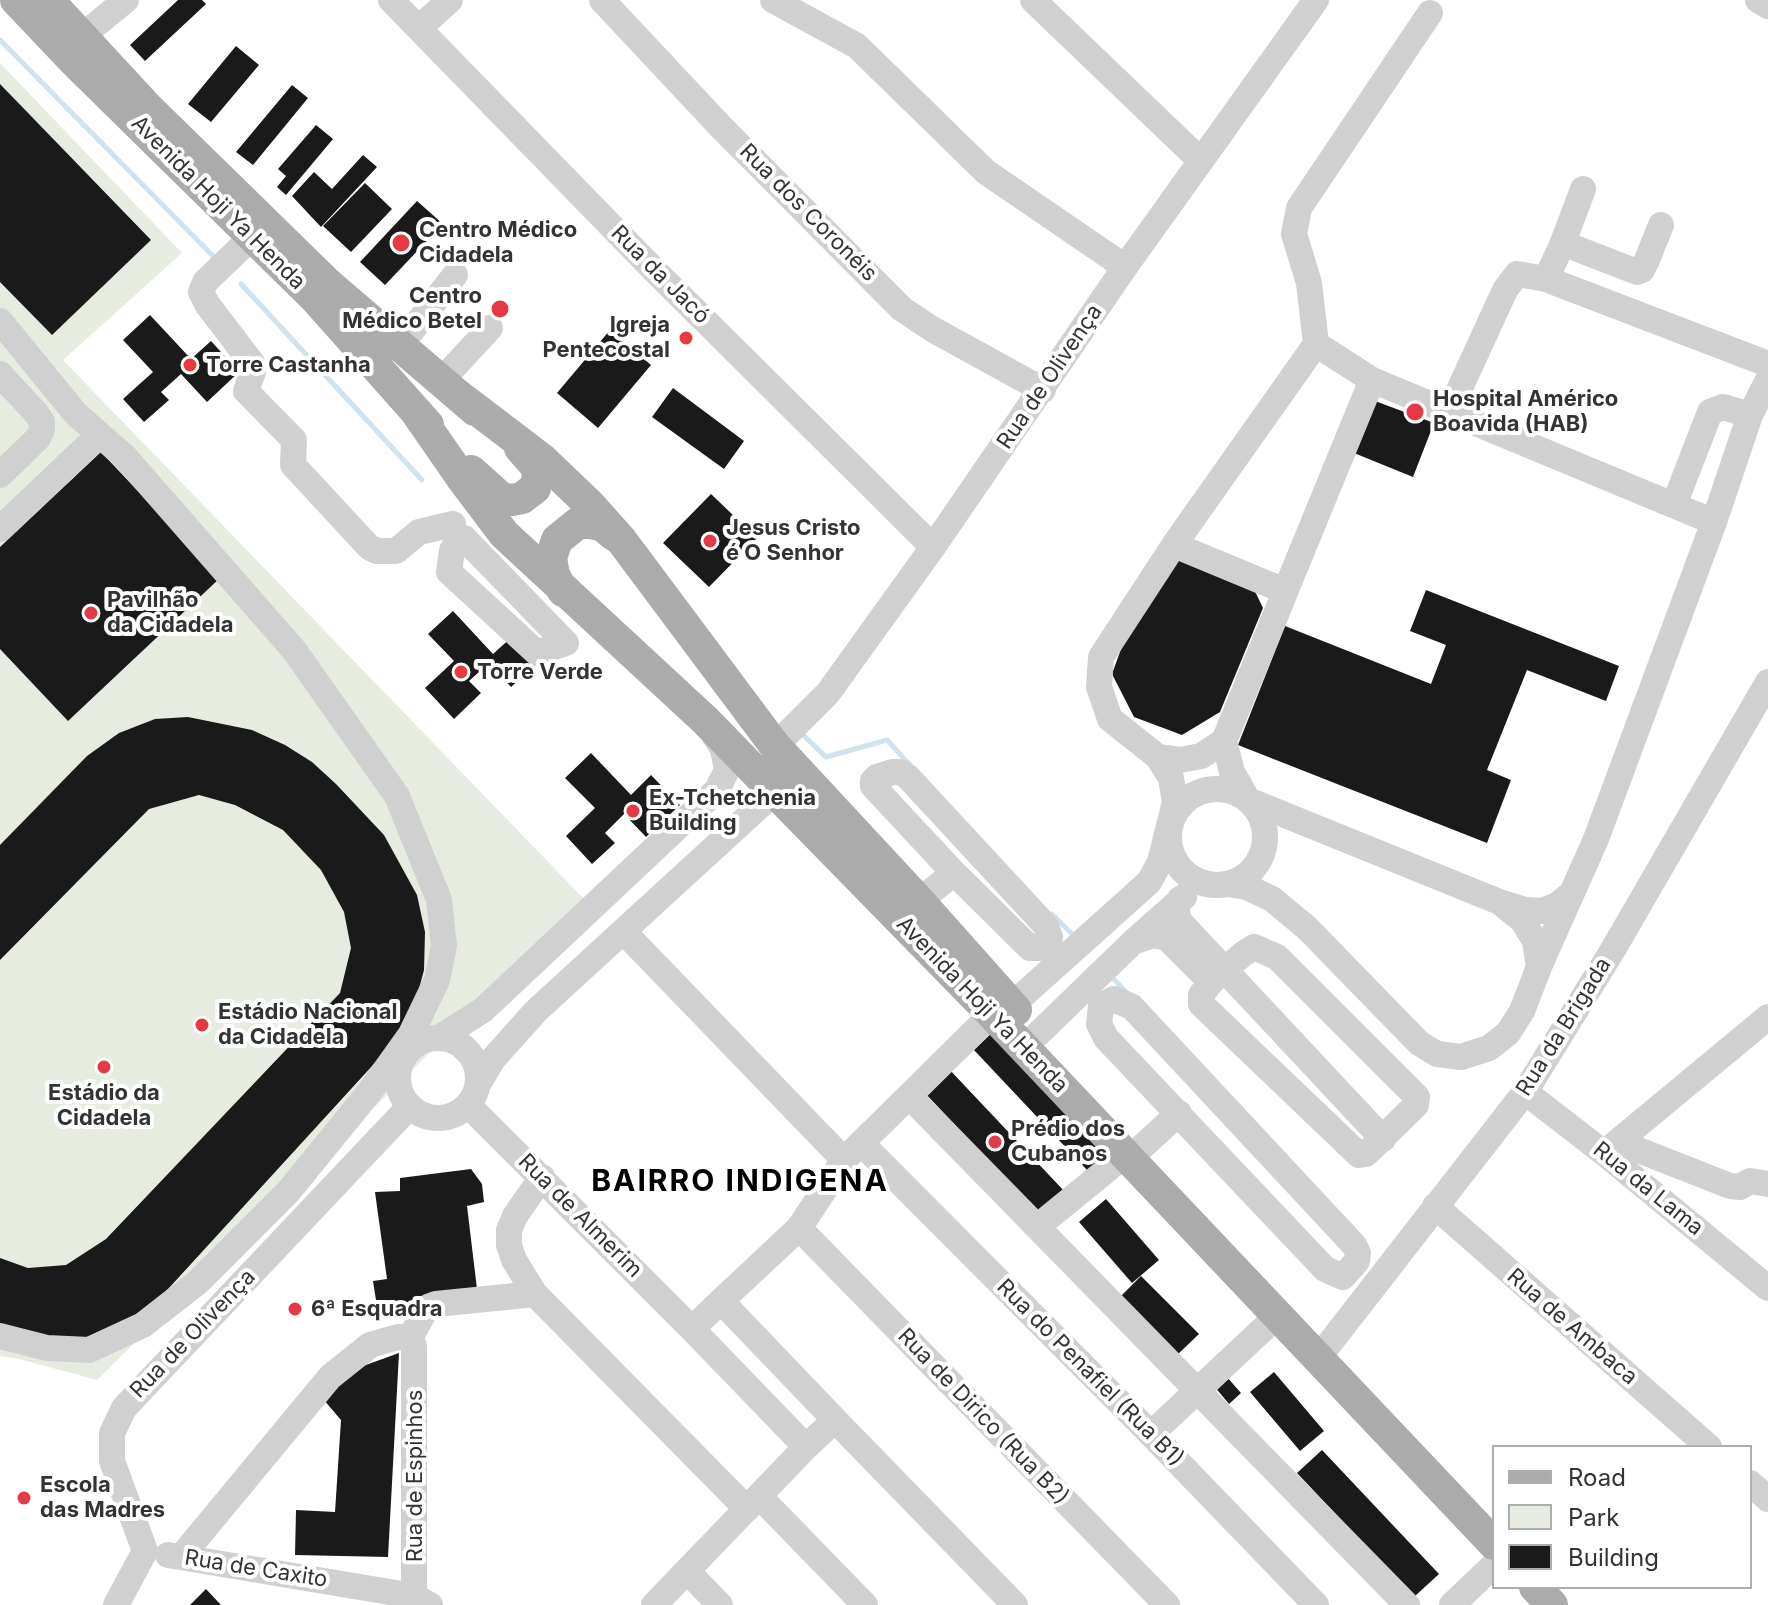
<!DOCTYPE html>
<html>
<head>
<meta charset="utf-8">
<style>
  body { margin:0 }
  #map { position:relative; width:1768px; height:1605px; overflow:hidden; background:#fff; font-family:Inter,sans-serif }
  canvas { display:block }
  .legend { position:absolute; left:1492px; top:1445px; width:260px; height:144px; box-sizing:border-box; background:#fff; border:2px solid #adadad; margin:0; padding:10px 14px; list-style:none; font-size:24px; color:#333 }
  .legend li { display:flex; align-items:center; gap:16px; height:40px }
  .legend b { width:40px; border:2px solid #adadad }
</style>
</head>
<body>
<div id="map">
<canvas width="1768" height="1605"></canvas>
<ul class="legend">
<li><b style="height:10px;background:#ababab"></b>Road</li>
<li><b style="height:22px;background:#e6ecdf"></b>Park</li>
<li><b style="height:22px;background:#1a1a1a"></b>Building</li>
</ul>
</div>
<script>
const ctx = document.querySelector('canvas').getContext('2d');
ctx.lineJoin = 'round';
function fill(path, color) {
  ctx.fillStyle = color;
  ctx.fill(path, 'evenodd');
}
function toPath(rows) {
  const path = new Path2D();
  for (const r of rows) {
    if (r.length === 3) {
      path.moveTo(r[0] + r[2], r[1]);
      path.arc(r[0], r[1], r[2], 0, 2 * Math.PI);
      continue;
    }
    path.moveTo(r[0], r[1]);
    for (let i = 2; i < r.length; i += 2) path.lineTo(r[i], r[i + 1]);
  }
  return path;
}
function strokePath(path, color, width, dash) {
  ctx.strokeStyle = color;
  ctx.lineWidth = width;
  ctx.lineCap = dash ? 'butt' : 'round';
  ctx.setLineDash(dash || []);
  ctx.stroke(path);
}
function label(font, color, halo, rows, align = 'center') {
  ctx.font = font + ' Inter,sans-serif';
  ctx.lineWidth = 8;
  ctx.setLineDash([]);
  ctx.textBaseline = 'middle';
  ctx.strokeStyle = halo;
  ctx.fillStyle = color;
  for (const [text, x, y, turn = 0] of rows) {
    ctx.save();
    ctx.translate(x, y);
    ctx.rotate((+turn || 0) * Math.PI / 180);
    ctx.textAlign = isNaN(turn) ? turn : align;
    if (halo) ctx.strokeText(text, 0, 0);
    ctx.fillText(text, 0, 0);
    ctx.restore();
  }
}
fill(toPath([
  [0,63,182,253,63,360,585,900,97,1380,19,1359,0,1356]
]), '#e6ecdf');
strokePath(toPath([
  [0,40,217,260],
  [241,284,422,480],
  [803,735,826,757,887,740,910,765],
  [1052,914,1074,936],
  [1110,975,1128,994]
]), '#cfe2ee', 5);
fill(toPath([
  [178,0,202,0,206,4,145,61,130,45],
  [236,46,259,65,211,122,188,104],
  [0,84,151,240,52,335,0,282],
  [292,85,308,98,253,165,236,152],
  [316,125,333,139,286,195,277,187,286,176,278,169],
  [363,155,377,167,321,227,292,196,314,172,332,189],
  [365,183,392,209,351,252,323,226],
  [417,201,443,224,385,285,360,262],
  [150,315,191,359,211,341,239,372,207,402,181,374,161,392,169,400,144,422,123,399,153,372,123,340],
  [610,330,651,365,598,428,557,393],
  [673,388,744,441,724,469,652,417],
  [1375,401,1434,423,1413,477,1354,453],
  [101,452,220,578,68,721,0,649,0,547],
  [711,494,757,538,709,587,663,543],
  [1194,560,1251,583,1263,608,1220,712,1182,735,1134,717,1112,674,1121,649,1173,561],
  [1426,590,1619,666,1606,701,1527,670,1487,770,1511,780,1487,843,1238,745,1285,626,1431,684,1446,645,1410,631],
  [453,611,493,654,514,635,539,662,511,687,489,663,469,681,481,693,454,719,425,688,454,661,428,634],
  [188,717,252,730,285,745,312,762,336,784,384,835,417,895,425,932,424,970,414,1008,394,1042,158,1300,126,1323,87,1341,0,1345,0,1258,28,1268,66,1265,106,1239,340,993,351,948,344,912,321,870,283,830,235,805,199,795,149,809,0,960,0,845,87,756,119,733,155,719],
  [591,753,631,795,651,775,680,805,646,837,624,814,605,833,615,843,592,864,566,836,595,808,565,778],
  [995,1030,1109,1151,1088,1171,974,1050],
  [948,1068,1066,1193,1041,1216,923,1091],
  [471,1169,482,1184,484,1202,467,1206,477,1289,416,1297,414,1308,378,1313,373,1281,387,1279,375,1192,400,1191,400,1178],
  [1106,1199,1159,1260,1132,1283,1079,1222],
  [1141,1276,1199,1334,1177,1355,1120,1297],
  [399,1353,388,1557,295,1555,296,1510,335,1512,341,1420,323,1399,352,1370],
  [1274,1372,1324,1431,1300,1451,1250,1392],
  [1226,1376,1241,1393,1229,1404,1214,1386],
  [1322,1450,1439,1574,1414,1597,1297,1473],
  [206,1589,221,1605,190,1605]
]), '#1a1a1a');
strokePath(toPath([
  [391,0,656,272,933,547],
  [602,0,721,127,902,309,932,329,1043,390],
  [773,0,857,46,986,172,1125,267],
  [1033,0,1201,161],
  [1758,0,1768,6],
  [419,28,450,0],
  [81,37,126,0],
  [253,236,205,282,201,292,207,304,252,363,253,372,246,391,294,440,293,465,369,547,377,551,396,551,419,532,453,524],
  [1562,245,1583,189],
  [1546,279,1562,245,1570,246,1637,272,1642,270,1647,260,1661,225],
  [0,321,76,414,125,457,294,650,397,796,439,900,444,946,437,980,411,1034,371,1090,288,1192,198,1282,143,1325,89,1350,47,1348,0,1336],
  [1316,344,1372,380,1224,741,1232,772,1248,800,1502,903,1525,910,1542,911,1557,905,1571,894],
  [399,347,455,275],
  [0,374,36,413,42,422,42,429,38,438,0,475],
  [441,381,490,328],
  [1449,412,1505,290,1517,274,1546,279,1768,364],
  [1674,505,1710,412,1723,407,1750,415],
  [1714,522,1750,415,1768,380],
  [0,529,99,435],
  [464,538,566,643,537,653,449,572,452,550,464,538],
  [1174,545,1285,591],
  [775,746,828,693,933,547,1125,267,1316,0],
  [1158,757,1180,760,1201,756,1224,741],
  [893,772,901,772,908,777,1046,926,1050,937,1039,948,1030,948,954,873,873,786,873,781,877,777,893,772],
  [1217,837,48],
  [1226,884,1247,887,1272,899,1307,928,1419,1043,1437,1054,1461,1057,1489,1048,1508,1033,1522,1011,1539,967,1596,839,1714,522,1372,380],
  [1180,899,1176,908,1179,921,1383,1139],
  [919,901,954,873],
  [1502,904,1523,921,1535,941,1539,967],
  [624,932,844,1160],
  [1133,942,1153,935,1167,938,1211,982],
  [1254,947,1277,957,1417,1097,1416,1105,1366,1154,1359,1155,1201,1004,1201,995,1211,982,1243,954,1254,947],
  [1114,999,1132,1007,1354,1245,1358,1253,1357,1261,1343,1277,1325,1269,1106,1038,1099,1024,1101,1006,1114,999],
  [1012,1005,1149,882,1160,862,1175,802,1171,778,1158,757,1110,719,1099,687,1101,657,1174,545,1316,344,1309,283,1294,234,1299,208,1430,13],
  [1038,1034,1133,942,1184,897],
  [439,1038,483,1010,717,790,727,770,723,749,714,735],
  [438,1078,40],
  [478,1084,493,1059,536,1011,775,792],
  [1525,1092,1604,1153,1768,1288],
  [909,1096,1407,1605],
  [468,1105,692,1329],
  [1618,1142,1730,1186,1740,1187,1750,1181,1768,1184],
  [861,1143,1151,1434,1316,1605],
  [1143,1146,1179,1113],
  [1604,1153,1768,1017],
  [1435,1206,1709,1447],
  [1037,1227,1125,1155],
  [799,1228,1167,1605],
  [535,1294,514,1260,509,1245,509,1230,515,1216,542,1177],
  [721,1301,835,1420,806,1447,692,1329,721,1301,799,1228,844,1160,992,1014],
  [410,1338,424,1313,428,1307,436,1304,535,1294,747,1509],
  [410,1338,414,1346,414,1596],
  [1326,1348,1525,1092,1611,953,1768,682],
  [835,1420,1015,1605],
  [1151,1434,1276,1317],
  [1750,1483,1768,1499],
  [759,1496,865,1605],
  [168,1555,414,1596,430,1605],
  [181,1557,330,1377,370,1345,398,1337,410,1338],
  [688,1572,720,1605],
  [116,1605,145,1551,112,1461,112,1433,124,1408,410,1106],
  [654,1605,806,1447],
  [1452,1605,1494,1565]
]), '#d0d0d0', 26);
strokePath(toPath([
  [16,0,73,60,315,298,428,425],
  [48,0,149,109,328,284,475,410],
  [459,396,543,460,589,504,622,541,775,746,919,901,1016,1010],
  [416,412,461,477,504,534,706,721,775,792,992,1014,1494,1544],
  [471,471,501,498,512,500,522,498,535,488,538,476,536,466,520,448],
  [563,591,554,575,551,558,557,540,578,523,591,523,603,526,614,535],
  [1535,1587,1552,1605]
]), '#ababab', 32);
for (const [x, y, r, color] of [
  [401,243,10,"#e63946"],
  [500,309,10,"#e63946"],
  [686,338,8,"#e63946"],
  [190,365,8,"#e63946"],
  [1415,412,10,"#e63946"],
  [710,541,8,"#e63946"],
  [91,613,8,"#e63946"],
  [461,672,8,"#e63946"],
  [633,811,8,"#e63946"],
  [202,1025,8,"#e63946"],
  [104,1067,8,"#e63946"],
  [995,1142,8,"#e63946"],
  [295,1309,8,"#e63946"],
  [24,1498,8,"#e63946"]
]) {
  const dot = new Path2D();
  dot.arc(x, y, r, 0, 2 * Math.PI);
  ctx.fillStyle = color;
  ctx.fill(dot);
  strokePath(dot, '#fff', 3);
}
label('22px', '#333', '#fff', [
  ["Avenida Hoji Ya Henda",218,203,45],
  ["Rua dos Coronéis",808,213,45],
  ["Rua da Jacó",660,275,45],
  ["Rua de Olivença",1050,377,-56],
  ["Avenida Hoji Ya Henda",982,1005,46],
  ["Rua da Brigada",1564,1027,-58],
  ["Rua da Lama",1648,1189,39],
  ["Rua de Almerim",580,1216,45],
  ["Rua de Ambaca",1572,1327,41],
  ["Rua de Olivença",193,1334,-46],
  ["Rua do Penafiel (Rua B1)",1090,1373,45],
  ["Rua de Dirico (Rua B2)",983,1417,46],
  ["Rua de Espinhos",415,1476,-90],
  ["Rua de Caxito",256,1569,9]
]);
label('bold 22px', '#333', '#fff', [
  ["Centro Médico",419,230],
  ["Cidadela",419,255],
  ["Centro",482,296,"right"],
  ["Médico Betel",482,321,"right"],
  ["Igreja",670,325,"right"],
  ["Pentecostal",670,350,"right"],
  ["Torre Castanha",206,365],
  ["Hospital Américo",1433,399],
  ["Boavida (HAB)",1433,424],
  ["Jesus Cristo",726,528],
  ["é O Senhor",726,553],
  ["Pavilhão",107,600],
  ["da Cidadela",107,625],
  ["Torre Verde",477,672],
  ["Ex-Tchetchenia",649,798],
  ["Building",649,823],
  ["Estádio Nacional",218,1012],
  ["da Cidadela",218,1037],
  ["Estádio da",104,1093,"center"],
  ["Cidadela",104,1118,"center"],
  ["Prédio dos",1011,1129],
  ["Cubanos",1011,1154],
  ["6ª Esquadra",311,1309],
  ["Escola",40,1485],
  ["das Madres",40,1510]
], 'left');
ctx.letterSpacing = '2px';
label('bold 30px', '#000', '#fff', [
  ["BAIRRO INDIGENA",740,1182]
]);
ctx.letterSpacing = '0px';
</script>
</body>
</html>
